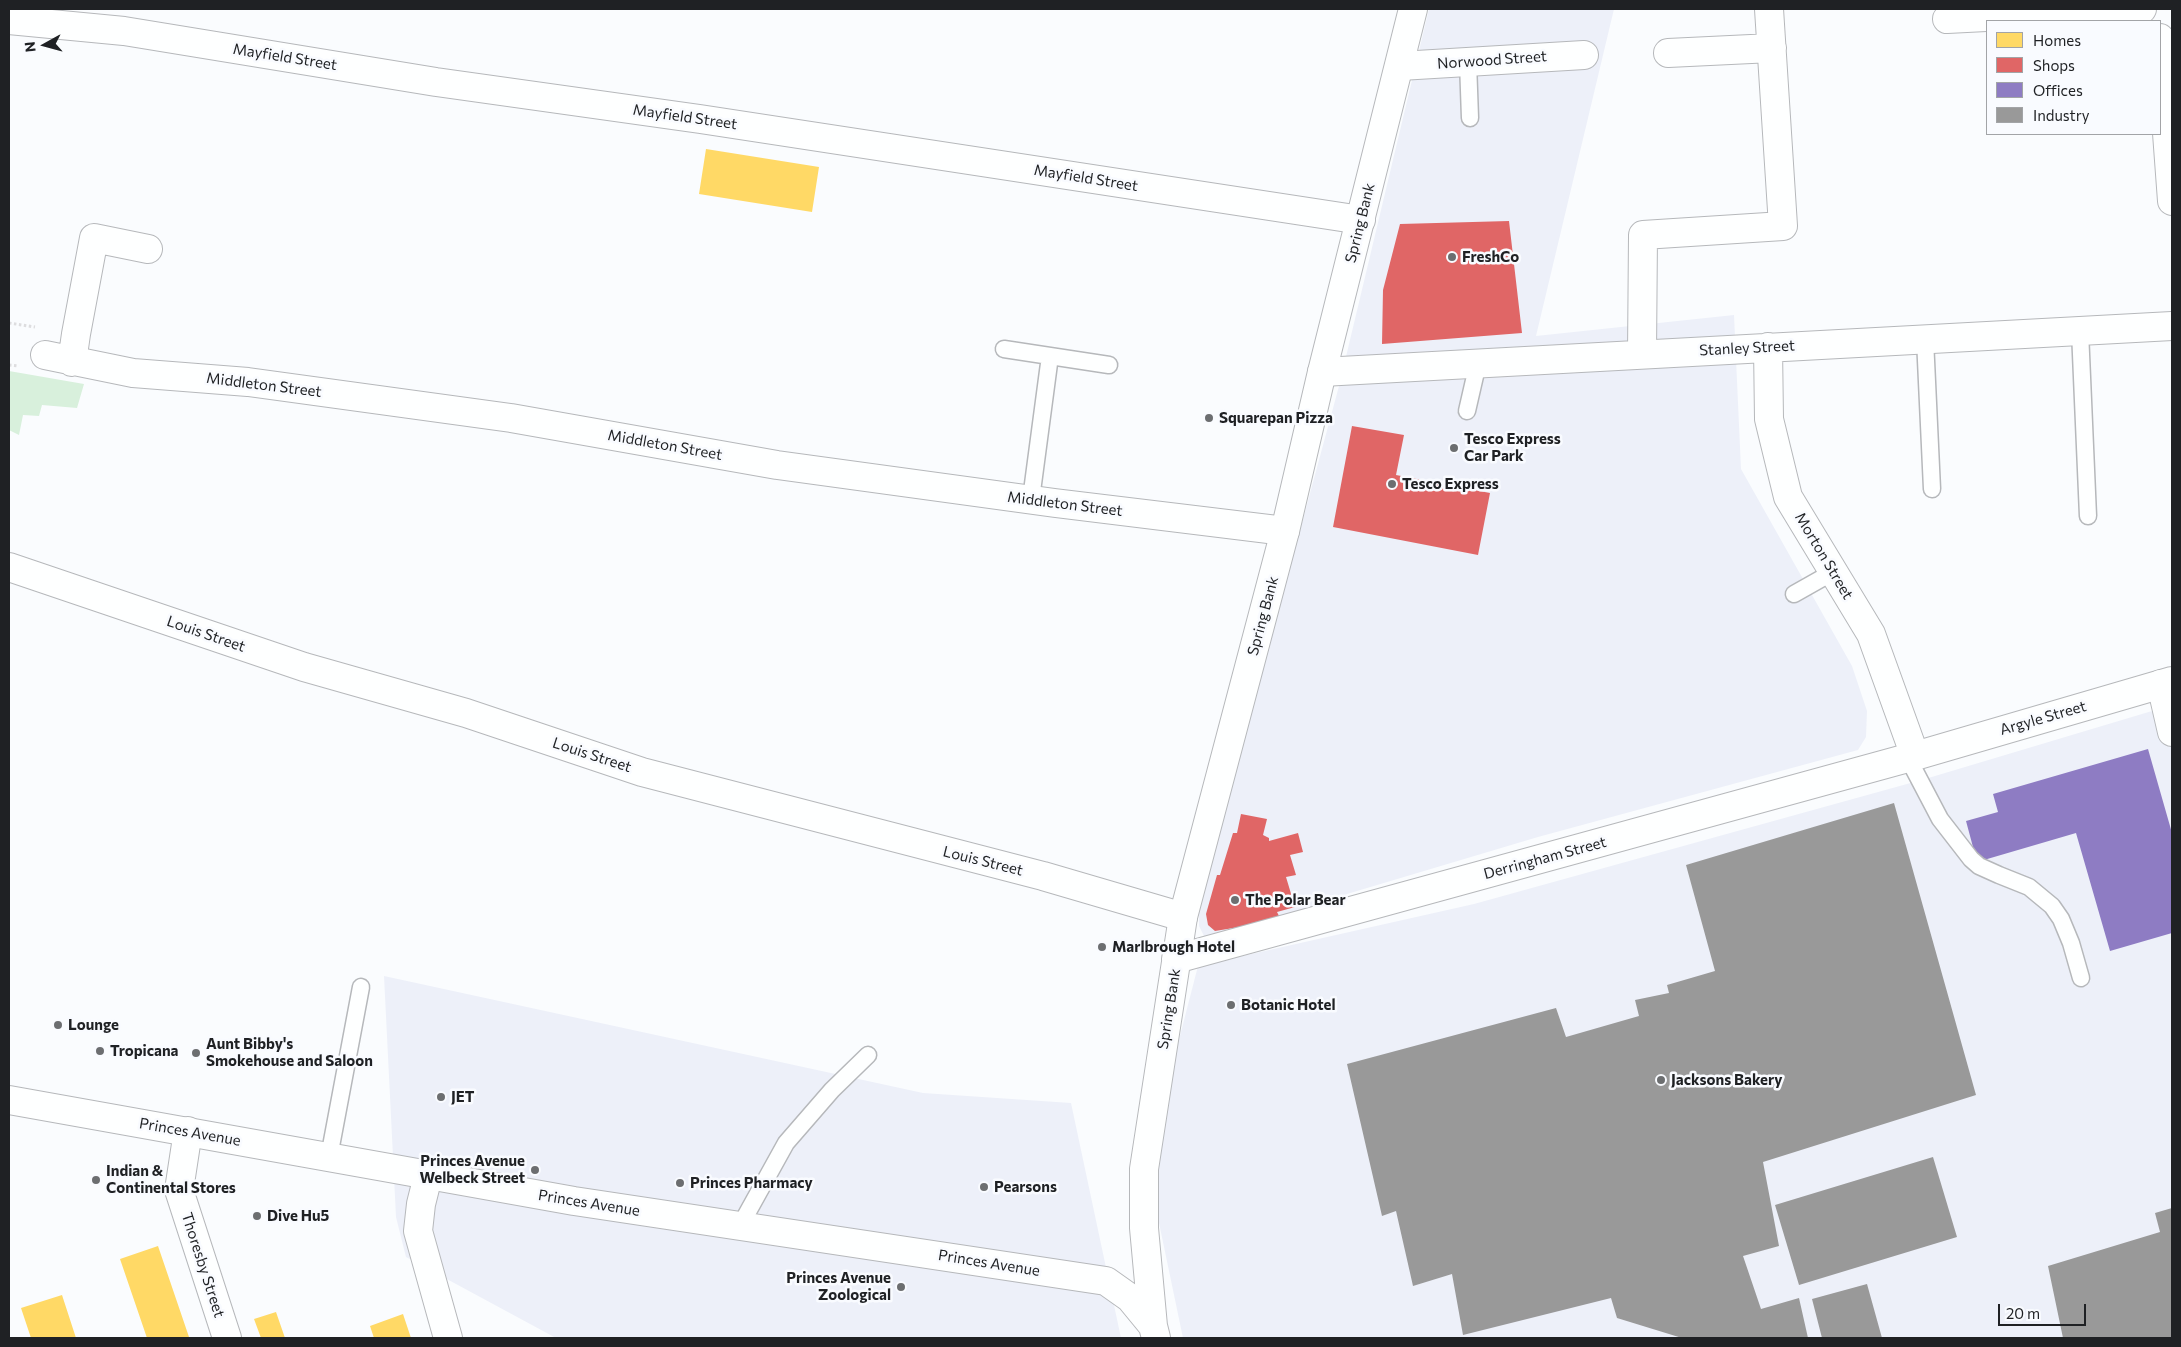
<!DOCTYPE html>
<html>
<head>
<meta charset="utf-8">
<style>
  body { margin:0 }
  #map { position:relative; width:2181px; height:1347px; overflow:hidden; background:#fafcfe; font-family:Commissioner,sans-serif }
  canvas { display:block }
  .frame { position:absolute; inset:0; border:10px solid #1f2124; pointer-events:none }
  .legend { position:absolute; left:1986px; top:20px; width:175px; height:115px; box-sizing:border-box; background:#f9fbff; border:1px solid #a2a4a7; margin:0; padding:6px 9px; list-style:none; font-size:15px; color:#1f2124 }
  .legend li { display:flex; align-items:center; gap:10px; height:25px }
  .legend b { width:25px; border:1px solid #a2a4a7 }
  .north { position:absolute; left:20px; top:20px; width:50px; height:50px; -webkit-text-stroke:4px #f9fbff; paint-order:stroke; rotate:263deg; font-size:14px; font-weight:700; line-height:20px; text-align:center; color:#1f2124 }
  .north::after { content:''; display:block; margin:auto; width:18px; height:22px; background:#1f2124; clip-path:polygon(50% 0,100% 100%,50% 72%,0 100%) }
  .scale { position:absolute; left:1998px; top:1304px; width:88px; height:22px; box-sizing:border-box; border:2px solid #1f2124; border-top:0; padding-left:6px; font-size:15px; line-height:18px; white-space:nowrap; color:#1f2124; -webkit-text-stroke:4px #f9fbff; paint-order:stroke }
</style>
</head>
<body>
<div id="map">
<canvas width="2181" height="1347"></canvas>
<div class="frame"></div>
<ul class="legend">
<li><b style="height:14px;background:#ffd966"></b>Homes</li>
<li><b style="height:14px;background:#e06666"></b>Shops</li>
<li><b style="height:14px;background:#8e7cc3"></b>Offices</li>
<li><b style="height:14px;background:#999"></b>Industry</li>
</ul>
<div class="north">N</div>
<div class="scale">20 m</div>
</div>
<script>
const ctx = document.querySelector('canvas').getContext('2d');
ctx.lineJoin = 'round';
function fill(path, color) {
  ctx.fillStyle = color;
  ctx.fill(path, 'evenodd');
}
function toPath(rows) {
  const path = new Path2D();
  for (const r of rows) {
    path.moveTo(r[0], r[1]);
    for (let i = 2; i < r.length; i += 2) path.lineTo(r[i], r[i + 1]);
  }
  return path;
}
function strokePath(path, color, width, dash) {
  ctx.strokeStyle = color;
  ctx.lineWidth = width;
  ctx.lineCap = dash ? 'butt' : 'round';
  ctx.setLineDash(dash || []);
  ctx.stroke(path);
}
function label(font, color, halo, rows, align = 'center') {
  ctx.font = font + ' Commissioner,sans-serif';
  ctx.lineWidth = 5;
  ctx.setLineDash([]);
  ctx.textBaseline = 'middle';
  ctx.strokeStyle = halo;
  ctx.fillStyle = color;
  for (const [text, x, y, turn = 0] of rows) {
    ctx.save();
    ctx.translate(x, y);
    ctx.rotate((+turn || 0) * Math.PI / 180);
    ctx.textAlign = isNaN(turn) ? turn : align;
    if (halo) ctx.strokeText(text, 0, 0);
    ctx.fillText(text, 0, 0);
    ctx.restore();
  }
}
fill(toPath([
  [1429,9,1614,9,1536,336,1734,315,1741,469,1852,666,1867,711,1866,737,1858,750,1538,837,1347,894,1324,909,1206,940,1199,926,1199,911,1218,834,1339,386],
  [2172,705,2172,1338,1183,1338,1154,1199,1158,1121,1198,966,1474,904,1925,779],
  [384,976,923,1093,1071,1103,1121,1338,556,1338,406,1257,396,1217]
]), '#edf0f9');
fill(toPath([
  [9,371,84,384,77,408,42,405,39,416,23,415,19,435,9,430]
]), '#d8f0dc');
fill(toPath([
  [706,149,819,167,812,212,699,194],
  [158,1246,189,1337,185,1338,147,1338,120,1259],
  [62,1295,76,1338,31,1338,21,1308],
  [276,1312,285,1338,261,1338,254,1319],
  [403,1314,411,1338,374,1338,370,1326]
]), '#ffd966');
fill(toPath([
  [1509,221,1522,333,1382,344,1383,290,1400,224],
  [1352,426,1404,435,1396,475,1490,493,1478,555,1333,527],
  [1241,814,1267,819,1263,835,1269,838,1269,841,1298,833,1303,852,1290,855,1296,875,1286,877,1295,907,1277,912,1279,916,1258,924,1215,931,1208,925,1206,914,1217,875,1220,875,1233,833,1237,833]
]), '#e06666');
fill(toPath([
  [2148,749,2172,833,2172,933,2110,951,2076,833,1977,862,1966,821,1998,812,1993,794]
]), '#8e7cc3');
fill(toPath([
  [1894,803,1976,1095,1763,1162,1779,1246,1743,1256,1761,1309,1799,1298,1808,1338,1682,1338,1617,1318,1611,1298,1463,1335,1452,1274,1413,1286,1396,1211,1382,1216,1347,1064,1556,1008,1566,1037,1639,1016,1635,1000,1669,993,1667,985,1715,971,1686,865],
  [1933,1157,1957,1237,1799,1285,1775,1205],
  [2172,1208,2172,1337,2063,1338,2048,1266,2160,1232,2155,1213],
  [1867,1284,1882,1338,1822,1338,1812,1299]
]), '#999');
const service = toPath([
  [1468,62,1470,118],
  [2080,331,2088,516],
  [1925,339,1932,489],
  [1004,349,1109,365],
  [1467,411,1478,363],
  [1031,499,1050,356],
  [1794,594,1833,572],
  [1908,758,1940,819,1971,859,1979,866,1999,875,2029,887,2052,906,2061,919,2071,943,2081,978],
  [329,1157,361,987],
  [740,1226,786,1143,832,1090,868,1055]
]);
const minor = toPath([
  [1947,19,2142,9],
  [9,20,124,31,436,82,700,119,1361,220],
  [2160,38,2172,201],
  [1668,53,1772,48],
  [1400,66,1584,55],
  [1768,347,1769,419,1788,497,1871,634,1915,756],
  [1642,354,1643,235,1783,226,1769,9],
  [45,355,133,373,248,382,511,418,777,465,1055,503,1285,531],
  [72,362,76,334,94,238,148,249],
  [1322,372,2172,326],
  [9,567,304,667,466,713,642,772,1043,876,1183,917],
  [2161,684,2172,732],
  [188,1131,179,1190,227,1338],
  [428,1176,421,1204,418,1231,448,1338]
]);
const tertiary = toPath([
  [1176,959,1915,756,2172,681],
  [9,1100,574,1201,1106,1281,1130,1298,1153,1326],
  [1156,1338,1153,1326,1144,1228,1144,1169,1183,917,1285,531,1322,372,1413,9]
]);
strokePath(service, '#b6b8bb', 19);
strokePath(minor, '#b6b8bb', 30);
strokePath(tertiary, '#b6b8bb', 30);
strokePath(toPath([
  [9,323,35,327],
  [9,365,19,366]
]), '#dddddf', 3, [2.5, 2.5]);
strokePath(service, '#feffff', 16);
strokePath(minor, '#feffff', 28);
strokePath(tertiary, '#feffff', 28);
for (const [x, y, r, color] of [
  [1452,257,5,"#6c6e70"],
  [1209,418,5,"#6c6e70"],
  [1454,448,5,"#6c6e70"],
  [1392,484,5,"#6c6e70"],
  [1235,900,5,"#6c6e70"],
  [1102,947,5,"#6c6e70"],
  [1231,1005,5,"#6c6e70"],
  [58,1025,5,"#6c6e70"],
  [100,1051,5,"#6c6e70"],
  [196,1053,5,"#6c6e70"],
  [1661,1080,5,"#6c6e70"],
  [441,1097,5,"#6c6e70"],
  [535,1170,5,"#6c6e70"],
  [96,1180,5,"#6c6e70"],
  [680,1183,5,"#6c6e70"],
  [984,1187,5,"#6c6e70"],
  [257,1216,5,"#6c6e70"],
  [901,1287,5,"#6c6e70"]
]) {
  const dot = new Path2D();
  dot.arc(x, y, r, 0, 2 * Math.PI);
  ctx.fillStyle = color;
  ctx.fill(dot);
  strokePath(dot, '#f9fbff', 2);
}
label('15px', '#1f2124', '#f9fbff', [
  ["Mayfield Street",285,57,9],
  ["Norwood Street",1492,60,-4],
  ["Mayfield Street",685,117,8],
  ["Mayfield Street",1086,178,9],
  ["Spring Bank",1360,223,-76],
  ["Stanley Street",1747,348,-3],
  ["Middleton Street",264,385,7],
  ["Middleton Street",665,445,10],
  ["Middleton Street",1065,504,7],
  ["Morton Street",1824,556,59],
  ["Spring Bank",1263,616,-75],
  ["Louis Street",206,634,19],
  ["Argyle Street",2043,718,-16],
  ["Louis Street",592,755,18],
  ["Derringham Street",1545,858,-15],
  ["Louis Street",983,861,14],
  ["Spring Bank",1169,1009,-81],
  ["Princes Avenue",190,1132,10],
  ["Princes Avenue",589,1203,9],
  ["Princes Avenue",989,1263,9],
  ["Thoresby Street",203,1265,72]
]);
label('bold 15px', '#1f2124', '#f9fbff', [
  ["FreshCo",1462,257],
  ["Squarepan Pizza",1219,418],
  ["Tesco Express",1464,439],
  ["Car Park",1464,456],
  ["Tesco Express",1402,484],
  ["The Polar Bear",1245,900],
  ["Marlbrough Hotel",1112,947],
  ["Botanic Hotel",1241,1005],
  ["Lounge",68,1025],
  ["Aunt Bibby's",206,1044],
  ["Smokehouse and Saloon",206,1061],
  ["Tropicana",110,1051],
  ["Jacksons Bakery",1671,1080],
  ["JET",451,1097],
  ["Princes Avenue",525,1161,"right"],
  ["Welbeck Street",525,1178,"right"],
  ["Indian &",106,1171],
  ["Continental Stores",106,1188],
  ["Princes Pharmacy",690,1183],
  ["Pearsons",994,1187],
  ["Dive Hu5",267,1216],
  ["Princes Avenue",891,1278,"right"],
  ["Zoological",891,1295,"right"]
], 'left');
</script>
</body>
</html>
